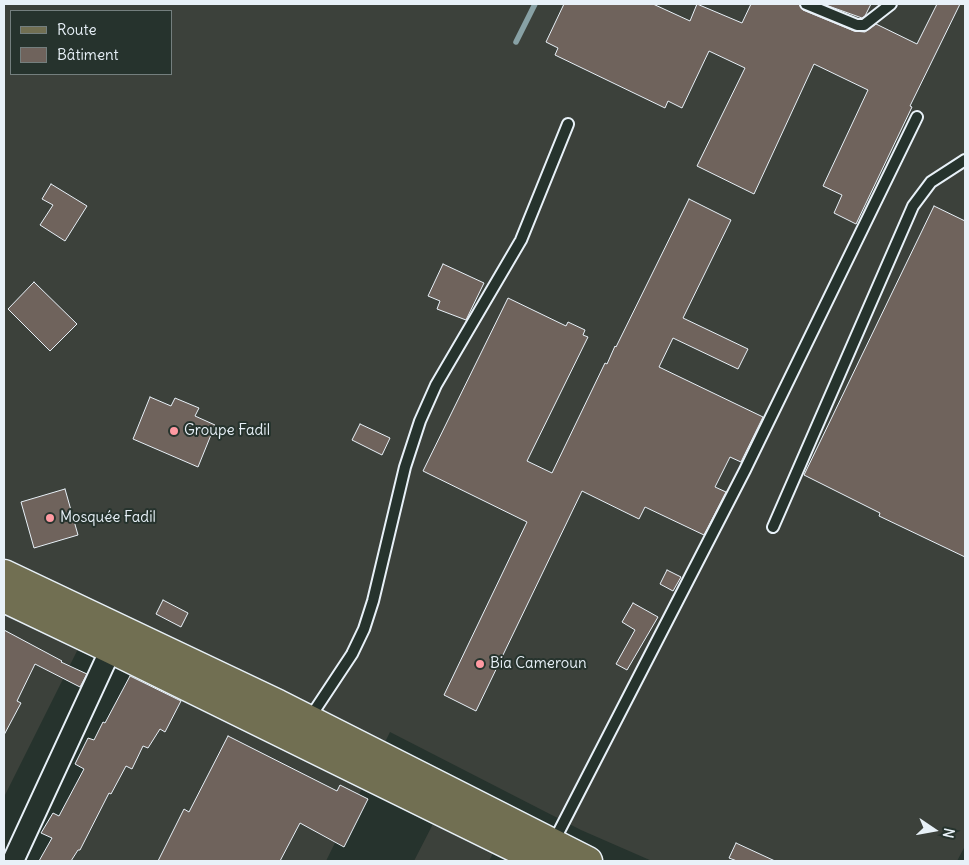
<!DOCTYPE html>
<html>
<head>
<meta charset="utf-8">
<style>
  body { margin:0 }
  #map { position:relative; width:969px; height:865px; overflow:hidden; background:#26332d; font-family:Delius,sans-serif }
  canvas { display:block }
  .frame { position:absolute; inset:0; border:5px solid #e8f1f8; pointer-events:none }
  .legend { position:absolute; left:10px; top:10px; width:162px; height:65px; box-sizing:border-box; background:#26332d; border:1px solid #747f7e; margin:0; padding:6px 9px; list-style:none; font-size:15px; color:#e8f1f8 }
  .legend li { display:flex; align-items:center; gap:10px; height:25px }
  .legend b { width:25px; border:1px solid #747f7e }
  .north { position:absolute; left:909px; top:805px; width:50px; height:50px; -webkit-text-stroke:4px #26332d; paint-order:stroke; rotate:102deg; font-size:14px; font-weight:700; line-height:20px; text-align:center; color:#e8f1f8 }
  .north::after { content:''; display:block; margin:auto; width:18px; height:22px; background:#e8f1f8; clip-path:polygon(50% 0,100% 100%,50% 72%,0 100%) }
</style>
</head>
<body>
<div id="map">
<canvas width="969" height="865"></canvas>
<div class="frame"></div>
<ul class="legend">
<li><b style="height:6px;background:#716f52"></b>Route</li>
<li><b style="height:14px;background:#6f635c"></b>Bâtiment</li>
</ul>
<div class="north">N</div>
</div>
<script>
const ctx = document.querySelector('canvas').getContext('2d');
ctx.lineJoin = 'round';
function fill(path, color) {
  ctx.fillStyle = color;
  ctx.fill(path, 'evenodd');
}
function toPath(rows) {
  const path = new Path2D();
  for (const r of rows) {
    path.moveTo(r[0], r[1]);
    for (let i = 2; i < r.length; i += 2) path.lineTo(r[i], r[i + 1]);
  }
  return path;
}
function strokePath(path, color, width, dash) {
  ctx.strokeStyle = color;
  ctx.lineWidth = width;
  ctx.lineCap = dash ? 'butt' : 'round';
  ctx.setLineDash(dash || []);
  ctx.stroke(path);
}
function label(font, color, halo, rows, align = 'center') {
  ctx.font = font + ' Delius,sans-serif';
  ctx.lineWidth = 4;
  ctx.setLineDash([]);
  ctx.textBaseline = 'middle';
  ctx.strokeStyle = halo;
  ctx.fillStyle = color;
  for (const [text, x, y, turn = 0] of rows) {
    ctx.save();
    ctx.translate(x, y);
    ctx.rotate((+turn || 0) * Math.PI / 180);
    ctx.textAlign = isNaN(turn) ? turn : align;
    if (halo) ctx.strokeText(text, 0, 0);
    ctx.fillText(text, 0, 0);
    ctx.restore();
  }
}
fill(toPath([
  [4,4,965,4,965,846,957,861,652,861,581,830,390,732,326,861,64,861,155,679,80,645,4,797],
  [11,11,171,11,171,74,11,74],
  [434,822,495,849,489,861,414,861]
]), '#3c413b');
strokePath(toPath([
  [516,42,535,4]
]), '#88a1a5', 5.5);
const building = toPath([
  [564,4,653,4,690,21,697,4,742,23,751,4,799,4,803,10,854,31,865,32,876,24,917,44,937,4,960,4,910,106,912,107,856,224,834,213,842,195,823,186,868,90,814,64,754,194,697,166,745,68,709,51,682,108,668,101,665,108,555,55,558,48,546,42,564,4],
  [823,4,871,4,865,16,862,18,823,4],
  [51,184,87,206,65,241,40,225,53,205,42,199,51,184],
  [689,199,731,220,683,318,748,349,738,369,673,338,659,367,763,417,741,462,730,457,715,487,726,492,704,535,645,507,639,519,582,491,476,711,444,695,527,522,423,471,508,298,566,326,568,322,585,330,583,335,588,337,527,461,552,473,605,363,607,364,615,346,616,347,689,199],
  [934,206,965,221,965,557,879,516,880,513,804,475,934,206],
  [443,264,484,283,466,320,437,309,440,301,428,296,443,264],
  [34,282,77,324,50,351,8,309,34,282],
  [150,397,171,406,175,398,199,408,195,416,215,425,198,467,133,439,150,397],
  [360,424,390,438,382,455,352,440,360,424],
  [65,489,78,535,34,548,21,502,65,489],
  [667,570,681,577,673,591,660,584,667,570],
  [163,600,188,613,181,627,156,614,163,600],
  [633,603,658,617,627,670,616,664,635,630,622,622,633,603],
  [4,630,62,661,61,662,87,674,80,687,35,664,17,701,21,703,4,735,4,630],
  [130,676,181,701,165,732,160,729,148,748,143,746,132,769,126,766,111,794,109,793,80,850,78,850,71,861,39,861,52,838,41,833,53,813,59,816,84,769,75,764,88,738,94,740,103,722,105,723,130,676],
  [228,736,337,791,340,785,368,799,344,847,300,823,280,861,158,861,184,809,189,812,228,736],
  [736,843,775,861,737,861,729,858,736,843]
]);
fill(building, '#6f635c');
strokePath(building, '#e8f1f8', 1);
const lane = toPath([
  [806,4,857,25,864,25,891,4],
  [773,527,913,206,931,182,965,160],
  [309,719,352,654,364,629,373,601,405,467,420,421,436,385,521,240,568,124],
  [553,843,745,470,917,117]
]);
const street = toPath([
  [13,861,111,649]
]);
const primary = toPath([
  [4,574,278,704,588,861],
  [4,598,111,649,542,861]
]);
strokePath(lane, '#e8f1f8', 14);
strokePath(street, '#e8f1f8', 24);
strokePath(primary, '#e8f1f8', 31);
strokePath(lane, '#26332d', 10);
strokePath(street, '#26332d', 20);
strokePath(primary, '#716f52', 28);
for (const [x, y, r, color] of [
  [174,431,5,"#ff9aa2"],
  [50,518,5,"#ff9aa2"],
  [480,664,5,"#ff9aa2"]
]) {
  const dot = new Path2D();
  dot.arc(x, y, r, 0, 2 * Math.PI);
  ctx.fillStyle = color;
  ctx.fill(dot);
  strokePath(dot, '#26332d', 2);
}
label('15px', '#e8f1f8', '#26332d', [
  ["Groupe Fadil",184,431],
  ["Mosquée Fadil",60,518],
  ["Bia Cameroun",490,664]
], 'left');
</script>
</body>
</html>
